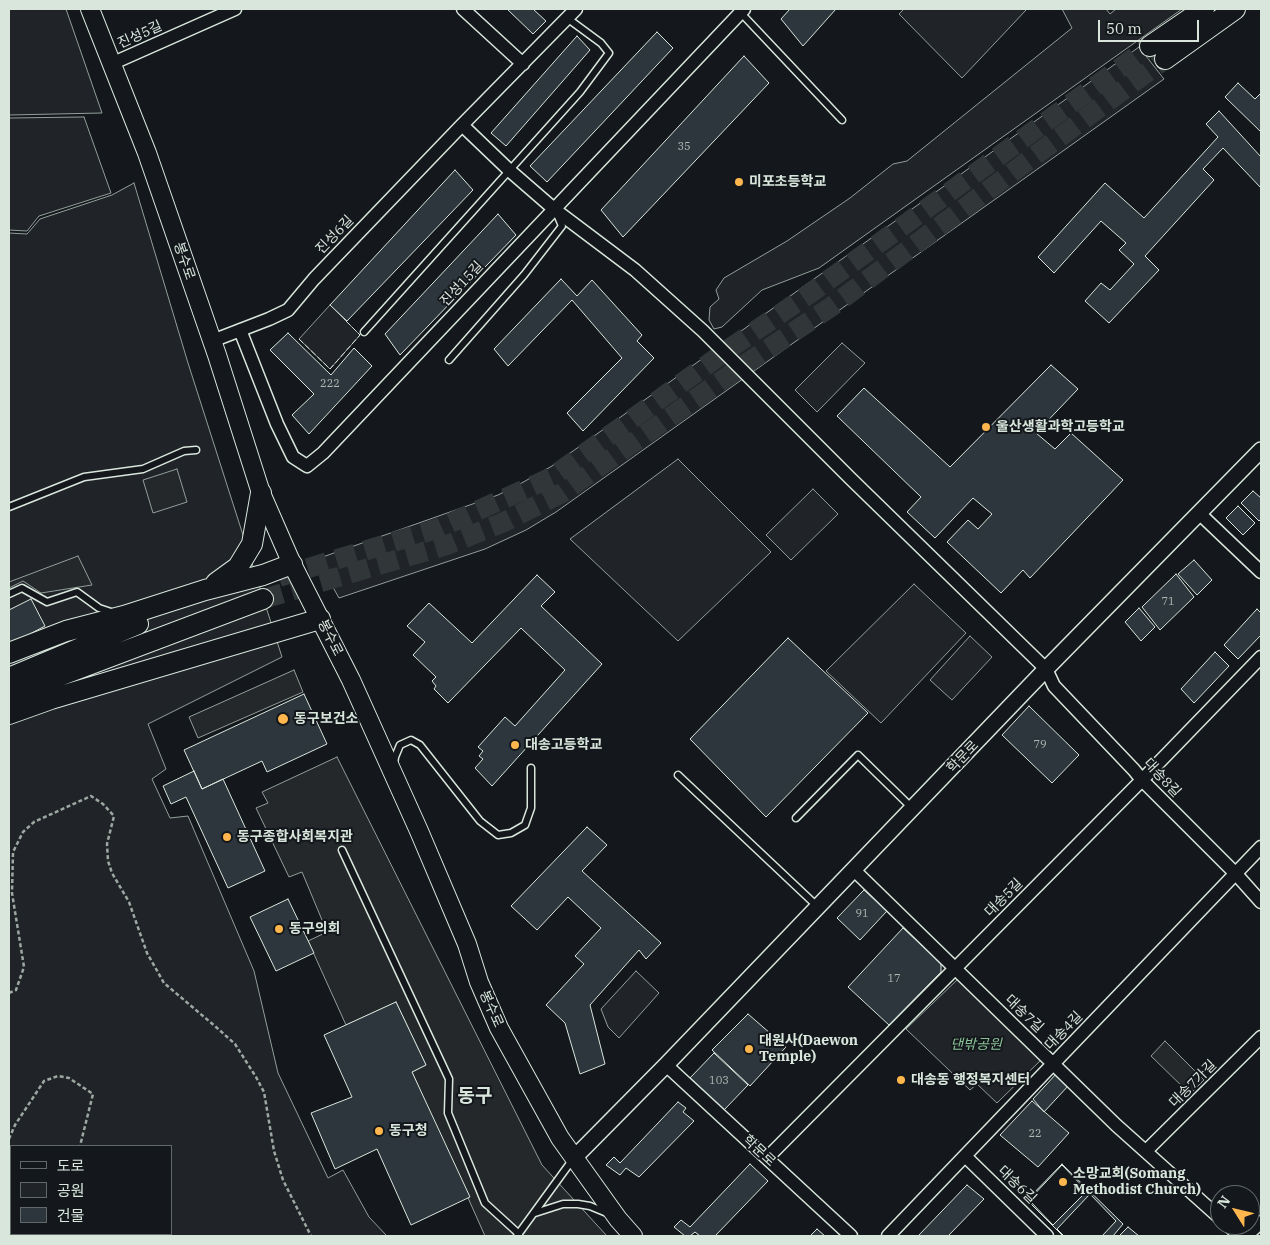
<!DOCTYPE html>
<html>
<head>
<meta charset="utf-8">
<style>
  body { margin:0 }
  #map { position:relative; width:1270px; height:1245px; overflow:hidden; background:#14181c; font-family:"IBM Plex Serif","Noto Sans KR",serif }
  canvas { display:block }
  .frame { position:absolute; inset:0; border:10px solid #d8e6dc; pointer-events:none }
  .legend { position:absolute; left:10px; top:1145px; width:162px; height:90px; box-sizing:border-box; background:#14181c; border:1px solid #626a69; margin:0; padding:6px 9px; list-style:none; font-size:15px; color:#d8e6dc }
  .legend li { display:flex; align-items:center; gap:10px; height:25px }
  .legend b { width:25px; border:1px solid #626a69 }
  .north { position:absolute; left:1210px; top:1185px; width:50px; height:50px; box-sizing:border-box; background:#14181c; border:1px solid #626a69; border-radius:50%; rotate:306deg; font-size:14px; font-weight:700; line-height:20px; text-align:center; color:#d8e6dc }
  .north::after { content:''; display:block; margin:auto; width:18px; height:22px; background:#ffb74d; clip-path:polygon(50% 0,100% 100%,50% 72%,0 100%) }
  .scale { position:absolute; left:1098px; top:20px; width:101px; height:22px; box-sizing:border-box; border:2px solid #d8e6dc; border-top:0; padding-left:6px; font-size:15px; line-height:18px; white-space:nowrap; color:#d8e6dc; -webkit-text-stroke:4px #14181c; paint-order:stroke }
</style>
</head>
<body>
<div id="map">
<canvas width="1270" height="1245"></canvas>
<div class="frame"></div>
<ul class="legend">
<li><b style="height:6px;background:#14181c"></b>도로</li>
<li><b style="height:14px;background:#202428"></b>공원</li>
<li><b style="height:14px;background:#2c363c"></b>건물</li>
</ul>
<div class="north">N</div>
<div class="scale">50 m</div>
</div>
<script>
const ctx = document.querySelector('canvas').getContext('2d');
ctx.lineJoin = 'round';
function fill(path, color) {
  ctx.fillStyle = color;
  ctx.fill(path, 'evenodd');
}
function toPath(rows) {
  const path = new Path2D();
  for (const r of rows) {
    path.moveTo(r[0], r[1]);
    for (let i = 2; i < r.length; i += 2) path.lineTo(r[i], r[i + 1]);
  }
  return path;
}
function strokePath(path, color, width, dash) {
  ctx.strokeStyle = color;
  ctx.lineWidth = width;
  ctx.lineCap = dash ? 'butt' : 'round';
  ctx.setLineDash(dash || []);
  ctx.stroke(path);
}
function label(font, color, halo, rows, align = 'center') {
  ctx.font = font + ' "IBM Plex Serif","Noto Sans KR",serif';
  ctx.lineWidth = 4;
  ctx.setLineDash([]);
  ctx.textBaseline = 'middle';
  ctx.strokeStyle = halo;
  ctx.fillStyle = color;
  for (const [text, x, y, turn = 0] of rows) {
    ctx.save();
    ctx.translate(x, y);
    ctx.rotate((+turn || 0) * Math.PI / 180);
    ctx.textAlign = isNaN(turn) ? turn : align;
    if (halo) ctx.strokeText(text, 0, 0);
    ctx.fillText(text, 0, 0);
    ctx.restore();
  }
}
const green = toPath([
  [9,9,66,9,102,113,9,115,9,9],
  [904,9,1027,9,962,78,899,14,904,9],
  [1062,9,1106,9,1110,14,1116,9,1182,9,819,268,762,290,722,327,714,329,709,320,710,307,719,299,716,290,724,278,787,241,850,198,893,164,907,161,1072,28,1062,9],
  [1139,47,1164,79,556,512,526,530,485,549,339,598,317,559,498,495,518,485,552,466,1139,47],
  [84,117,111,193,39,216,27,231,9,230,9,118,84,117],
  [134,183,188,363,282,657,148,724,166,769,152,779,170,818,188,816,254,971,278,1073,328,1178,343,1170,369,1217,387,1236,9,1236,9,233,27,234,40,219,112,195,134,183],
  [11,1146,171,1146,171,1234,11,1234,11,1146],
  [330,305,360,335,330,369,299,339,330,305],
  [842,343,865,363,817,412,795,390,842,343],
  [678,459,771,552,678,641,570,539,678,459],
  [813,489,838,514,791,560,766,535,813,489],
  [914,584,966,633,881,723,826,671,914,584],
  [970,636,992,657,952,700,930,680,970,636],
  [636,971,659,993,619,1038,608,1027,601,1009,636,971],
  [958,979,1044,1057,997,1103,977,1084,970,1090,906,1029,958,979]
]);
fill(green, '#202428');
strokePath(green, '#939e99', 1);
const parking = toPath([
  [177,469,187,502,153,513,143,480,177,469],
  [78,556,92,585,41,593,23,581,9,588,9,582,78,556],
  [294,670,303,692,198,738,189,717,294,670],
  [337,757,542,1165,607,1236,485,1236,412,1072,426,1065,396,1002,346,1025,308,941,327,932,302,872,289,877,256,808,268,803,262,792,337,757],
  [1165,1041,1204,1080,1190,1094,1151,1056,1165,1041]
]);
fill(parking, '#24282b');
strokePath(parking, '#939e99', 1);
const building = toPath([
  [507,9,533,9,546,21,533,34,507,9],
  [790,9,836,9,803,46,781,19,790,9],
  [657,32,673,48,547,182,530,166,657,32],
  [577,36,590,50,506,146,491,133,577,36],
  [744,56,769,83,623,237,601,210,744,56],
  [1238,83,1255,99,1261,93,1261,132,1225,97,1238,83],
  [1219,111,1261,157,1261,188,1223,148,1203,169,1214,180,1145,256,1159,270,1109,323,1085,301,1101,283,1110,290,1134,264,1119,250,1126,243,1101,221,1054,273,1038,257,1105,183,1144,218,1218,137,1206,124,1219,111],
  [455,170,473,190,347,321,330,305,455,170],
  [498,214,516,235,400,355,385,334,498,214],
  [561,279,577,296,592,280,642,335,637,341,654,358,583,431,567,413,622,358,572,300,508,366,494,349,561,279],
  [288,333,331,375,354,348,372,366,309,434,292,415,314,394,270,350,288,333],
  [1051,365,1078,389,1036,433,1055,449,1071,433,1123,480,1030,578,1023,570,1001,593,947,542,968,520,978,529,992,514,973,498,935,538,907,512,921,497,837,416,864,388,950,467,1051,365],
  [1253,491,1261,498,1261,519,1259,521,1241,503,1253,491],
  [1238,506,1255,523,1243,535,1226,518,1238,506],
  [1194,560,1212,580,1197,595,1178,574,1194,560],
  [1176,574,1194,597,1160,630,1142,607,1176,574],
  [537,575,555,592,541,606,602,664,492,786,475,768,483,759,479,756,483,751,478,747,505,717,515,726,565,670,521,628,448,703,434,689,436,686,432,681,436,677,413,655,425,642,407,626,429,603,472,643,537,575],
  [31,599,45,626,11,644,9,641,9,610,31,599],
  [1139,608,1155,627,1141,641,1125,622,1139,608],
  [1257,609,1261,613,1261,635,1238,659,1224,645,1257,609],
  [788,638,868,713,766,817,690,739,788,638],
  [1215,652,1229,666,1194,703,1181,689,1215,652],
  [304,694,327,744,267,772,262,761,202,789,184,750,304,694],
  [1029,706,1079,755,1052,783,1002,735,1029,706],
  [194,771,202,789,223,779,265,871,228,888,186,797,171,804,163,786,194,771],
  [587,827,607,845,582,871,661,943,646,959,639,950,590,1005,605,1064,580,1074,565,1023,546,1005,584,964,575,956,601,928,568,897,537,930,511,906,587,827],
  [864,890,887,911,860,940,837,918,864,890],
  [288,899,314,953,276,971,250,917,288,899],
  [903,928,941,963,941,972,889,1025,848,987,903,928],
  [396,1002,426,1065,412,1072,470,1197,411,1225,377,1149,335,1169,311,1113,352,1097,324,1035,396,1002],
  [748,1014,786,1047,750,1086,712,1050,748,1014],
  [714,1053,748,1085,724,1110,690,1078,714,1053],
  [1057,1073,1069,1085,1044,1112,1033,1099,1057,1073],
  [1032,1101,1069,1133,1038,1167,1000,1135,1032,1101],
  [678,1102,686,1108,683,1112,694,1121,639,1177,626,1168,620,1175,606,1165,614,1157,620,1163,678,1102],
  [750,1164,768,1181,715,1236,700,1236,695,1232,690,1236,685,1236,674,1227,681,1220,690,1227,750,1164],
  [1062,1164,1123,1224,1113,1236,1063,1236,1027,1200,1062,1164],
  [1062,1165,1087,1191,1053,1225,1029,1200,1062,1165],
  [967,1185,984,1199,948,1236,918,1236,967,1185],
  [1090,1194,1116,1221,1102,1236,1064,1236,1057,1229,1090,1194],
  [1128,1227,1139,1236,1119,1236,1128,1227],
  [817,1229,825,1236,810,1236,817,1229]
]);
fill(building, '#2c363c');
strokePath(building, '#d8e6dc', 1);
strokePath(toPath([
  [279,577,439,528,552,477,726,351,812,292,1150,46],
  [263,599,447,545,504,522,562,493,741,367,831,307,1165,59]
]), '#313739', 20, [20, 10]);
const service = toPath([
  [740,12,842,120],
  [364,332,580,92,609,53,601,43,567,18],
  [449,360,524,275,562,226,557,214],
  [9,507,84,477,143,469,184,451,196,450],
  [9,594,22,588,47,602,77,592,99,608,114,613],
  [394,764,395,757,400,745,411,740,420,745,480,821,498,835,511,833,525,825,531,808,531,768],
  [678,775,817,906],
  [796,818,858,755,912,808],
  [342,850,449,1079,448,1113,485,1203,519,1234],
  [535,1213,563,1204,578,1204,590,1206,607,1213],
  [517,1236,573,1159]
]);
const minor = toPath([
  [463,9,523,64],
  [111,64,235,9],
  [462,125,509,170,554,209,635,270,703,331,850,478,1046,669,1054,686,1134,770,1142,780,1236,874,1261,902],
  [240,330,277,424,293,457,307,466,323,453,744,9],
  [212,341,269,319,288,310,314,279,462,125,576,9],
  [1200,514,1261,572],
  [854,870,1116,1125,1220,1218],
  [666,1065,851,1236],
  [1146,1151,1261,1037],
  [965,1156,1047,1236],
  [767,1158,1142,780,1261,657],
  [1228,1225,1240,1236],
  [888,1236,1261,847],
  [1246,1236,1261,1222]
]);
const tertiary = toPath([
  [574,1158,666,1065,1046,669,1261,450]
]);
const secondary = toPath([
  [90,9,147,153,217,355,261,493,292,564,351,680,419,831,467,944,479,982,499,1028,560,1138,618,1219,633,1236]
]);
const trunk = toPath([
  [1150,46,1204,9],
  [1165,59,1235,9],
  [216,583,238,567,252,544,261,493],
  [9,653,66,631,124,616,205,590,263,575,292,564],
  [9,678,138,624],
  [9,697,30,687,263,599],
  [9,714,51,699,320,619]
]);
strokePath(service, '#d8e6dc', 9);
strokePath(minor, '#d8e6dc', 15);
strokePath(tertiary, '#d8e6dc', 18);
strokePath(secondary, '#d8e6dc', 20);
strokePath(trunk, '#d8e6dc', 22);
strokePath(toPath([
  [9,993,16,990,24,967,12,893,13,852,23,832,34,822,91,796,103,804,114,816,107,844,108,861,112,873,129,902,147,953,164,983,216,1027,235,1044,256,1077,264,1092,274,1151,283,1180,311,1236],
  [9,1139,15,1125,44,1081,58,1076,69,1078,93,1094,80,1146],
  [137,1234,139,1236]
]), '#9da8a2', 2.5, [4, 2.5]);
strokePath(service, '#14181c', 6);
strokePath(minor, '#14181c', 12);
strokePath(tertiary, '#14181c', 15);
strokePath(secondary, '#14181c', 18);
strokePath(trunk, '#14181c', 20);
strokePath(toPath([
  [299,339,330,369,360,335,344,319]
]), '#d8e6dc', 1, [6, 2.5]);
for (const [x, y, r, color] of [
  [739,182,5,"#ffb74d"],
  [986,427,5,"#ffb74d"],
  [283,719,6,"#ffb74d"],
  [515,745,5,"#ffb74d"],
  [227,837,5,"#ffb74d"],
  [279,929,5,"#ffb74d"],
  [749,1049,5,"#ffb74d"],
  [901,1080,5,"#ffb74d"],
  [379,1131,5,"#ffb74d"],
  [1063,1182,5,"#ffb74d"]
]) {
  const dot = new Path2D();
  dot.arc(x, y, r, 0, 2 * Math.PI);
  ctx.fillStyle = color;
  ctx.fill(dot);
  strokePath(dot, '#14181c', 2);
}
label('11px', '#adbab4', null, [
  ["35",684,147],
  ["222",330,384],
  ["71",1168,602],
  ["79",1040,745],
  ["91",862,914],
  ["17",894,979],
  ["103",719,1081],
  ["22",1035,1134]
]);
label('14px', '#d8e6dc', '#14181c', [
  ["진성5길",140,35,-24],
  ["진성6길",335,235,-46],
  ["봉수로",184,261,71],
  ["진성15길",462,284,-47],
  ["봉수로",330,638,63],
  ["학문로",963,757,-46],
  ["대송8길",1162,778,47],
  ["대송5길",1004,898,-45],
  ["봉수로",491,1009,66],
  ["대송7길",1024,1014,44],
  ["대송4길",1064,1031,-46],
  ["대송7가길",1193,1084,-45],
  ["학문로",759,1151,43],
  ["대송6길",1017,1185,44]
]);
label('bold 14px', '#d8e6dc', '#14181c', [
  ["미포초등학교",749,182],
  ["울산생활과학고등학교",996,427],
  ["동구보건소",294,719],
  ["대송고등학교",525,745],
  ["동구종합사회복지관",237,837],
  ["동구의회",289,929],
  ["대원사(Daewon",759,1041],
  ["Temple)",759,1057],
  ["대송동 행정복지센터",911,1080],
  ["동구청",389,1131],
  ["소망교회(Somang",1073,1174],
  ["Methodist Church)",1073,1190]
], 'left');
label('italic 14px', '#8ac095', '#14181c', [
  ["댄밖공원",976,1045]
]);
label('bold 19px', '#d8e6dc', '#14181c', [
  ["동구",475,1097]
]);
</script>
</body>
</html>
